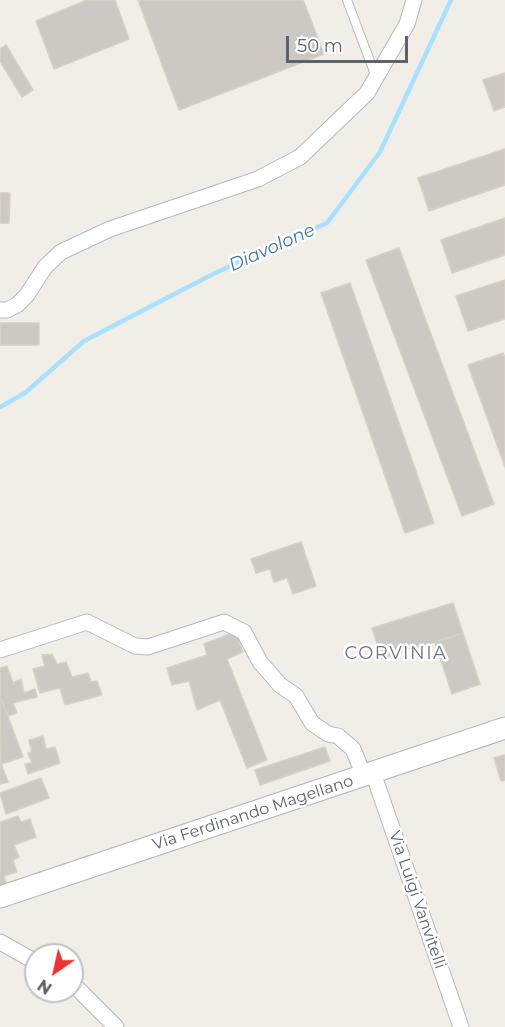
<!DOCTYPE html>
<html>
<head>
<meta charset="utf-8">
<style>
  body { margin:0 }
  #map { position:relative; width:505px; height:1027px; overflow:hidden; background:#f1eee8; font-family:Montserrat,sans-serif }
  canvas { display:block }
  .north { position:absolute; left:24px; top:943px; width:60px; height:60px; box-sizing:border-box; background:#fff; border:2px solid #bfc1c3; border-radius:50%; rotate:214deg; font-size:16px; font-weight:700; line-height:24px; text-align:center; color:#5f6368 }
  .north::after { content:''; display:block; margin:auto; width:21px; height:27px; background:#ed3232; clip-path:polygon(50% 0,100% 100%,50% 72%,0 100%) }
  .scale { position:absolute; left:286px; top:36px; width:122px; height:27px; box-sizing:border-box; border:3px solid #5f6368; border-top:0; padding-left:8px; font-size:18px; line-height:21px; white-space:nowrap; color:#5f6368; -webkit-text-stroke:4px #fff; paint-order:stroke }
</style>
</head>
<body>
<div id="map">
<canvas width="505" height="1027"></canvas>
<div class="north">N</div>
<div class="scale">50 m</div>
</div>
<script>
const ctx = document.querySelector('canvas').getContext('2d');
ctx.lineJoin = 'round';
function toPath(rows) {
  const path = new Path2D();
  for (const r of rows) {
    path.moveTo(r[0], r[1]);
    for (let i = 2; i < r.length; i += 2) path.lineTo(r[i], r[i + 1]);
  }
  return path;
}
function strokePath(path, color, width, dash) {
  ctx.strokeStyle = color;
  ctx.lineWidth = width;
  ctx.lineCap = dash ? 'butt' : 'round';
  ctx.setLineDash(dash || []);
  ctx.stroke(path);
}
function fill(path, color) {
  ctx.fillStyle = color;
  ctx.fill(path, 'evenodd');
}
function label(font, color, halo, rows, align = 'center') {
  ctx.font = font + ' Montserrat,sans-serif';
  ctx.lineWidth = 5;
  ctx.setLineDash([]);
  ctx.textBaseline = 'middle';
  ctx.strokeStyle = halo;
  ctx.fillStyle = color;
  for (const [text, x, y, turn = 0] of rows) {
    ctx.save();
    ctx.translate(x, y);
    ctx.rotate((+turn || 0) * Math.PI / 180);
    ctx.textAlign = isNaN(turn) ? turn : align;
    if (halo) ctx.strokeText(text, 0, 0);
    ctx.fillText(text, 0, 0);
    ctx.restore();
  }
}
strokePath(toPath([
  [0,407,25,393,84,341,215,273,327,223,380,152,451,0]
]), '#aae0ff', 4.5);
const building = toPath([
  [87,0,115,0,129,39,54,69,36,21,87,0],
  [138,0,303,0,324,54,179,110,138,0],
  [6,45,33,90,22,97,0,61,0,49,6,45],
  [505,73,505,107,494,111,483,80,505,73],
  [505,149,505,185,429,211,418,178,505,149],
  [0,193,10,193,9,223,0,223,0,193],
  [505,218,505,255,452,273,441,240,505,218],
  [399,248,494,504,462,516,366,260,399,248],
  [505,280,505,319,468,331,456,296,505,280],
  [350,283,434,523,405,533,321,293,350,283],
  [0,323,39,323,39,345,0,345,0,323],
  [503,353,505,358,505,467,468,365,503,353],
  [301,542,316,586,293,594,287,578,274,582,270,569,256,573,251,559,301,542],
  [453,603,463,633,382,659,372,628,453,603],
  [235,632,243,652,227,659,267,760,247,768,220,700,197,710,189,681,172,685,167,668,207,655,204,644,235,632],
  [463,633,480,684,452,694,435,642,463,633],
  [52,654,57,664,66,662,72,677,88,673,91,682,97,681,102,695,65,705,60,688,40,693,33,669,45,666,42,655,52,654],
  [7,666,13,683,21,679,24,693,35,689,37,697,13,703,17,713,8,716,2,700,0,701,0,668,7,666],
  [2,700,23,757,1,764,0,701,2,700],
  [43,736,46,749,55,747,60,763,28,774,25,764,32,763,28,753,32,752,29,740,43,736],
  [325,747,330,761,260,785,255,770,325,747],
  [505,755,505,780,501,781,494,758,505,755],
  [0,761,8,782,0,784,0,761],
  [41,778,49,798,6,814,0,793,41,778],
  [18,816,21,822,30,819,36,837,14,845,19,857,13,860,17,872,4,876,6,883,0,885,0,822,18,816]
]);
fill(building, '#ccc9c5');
strokePath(building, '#d6d0c5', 1.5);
const lane = toPath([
  [347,0,376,77]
]);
const street = toPath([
  [0,310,7,310,17,305,27,295,45,267,61,252,110,229,258,179,300,157,367,93,407,24,414,0],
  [0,650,87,622,135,646,148,647,224,622,244,632,260,662,280,685,296,696,312,723,328,734,338,736,353,749,364,776],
  [373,773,461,1027],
  [0,942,36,962],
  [72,983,116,1027]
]);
const secondary = toPath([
  [0,897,505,728]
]);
strokePath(lane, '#b5b8bc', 10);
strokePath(street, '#b5b8bc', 17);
strokePath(secondary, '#b4b7bc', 23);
strokePath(lane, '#fff', 8);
strokePath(street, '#fff', 15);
strokePath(secondary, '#fff', 21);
label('16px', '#5f6368', '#fff', [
  ["Via Ferdinando Magellano",253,813,-18],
  ["Via Luigi Vanvitelli",417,900,71]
]);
label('italic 18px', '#3d76a3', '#fff', [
  ["Diavolone",272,248,-24]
]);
ctx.letterSpacing = '1.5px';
label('18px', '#70767a', '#fff', [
  ["CORVINIA",396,654]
]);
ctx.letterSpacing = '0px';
</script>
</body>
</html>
